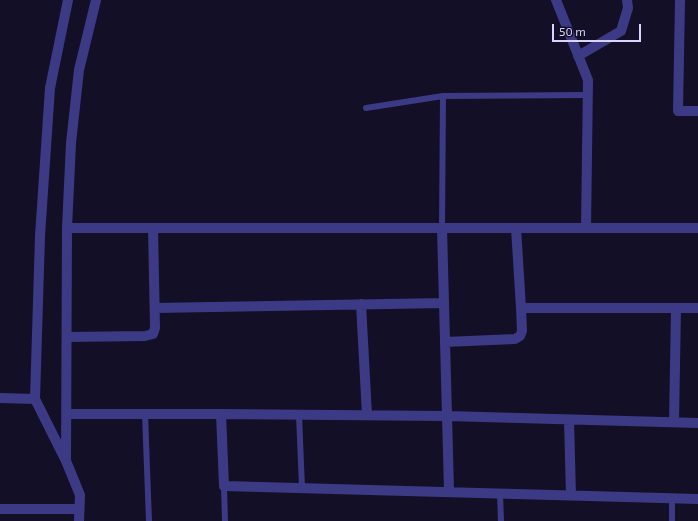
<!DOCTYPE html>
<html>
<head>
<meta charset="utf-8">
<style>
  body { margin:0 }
  #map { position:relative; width:698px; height:521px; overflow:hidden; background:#130f26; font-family:"Exo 2",sans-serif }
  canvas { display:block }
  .scale { position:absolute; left:552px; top:24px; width:89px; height:18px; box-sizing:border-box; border:2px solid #d9d4ff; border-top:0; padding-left:5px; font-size:12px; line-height:14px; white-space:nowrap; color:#d9d4ff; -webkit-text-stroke:3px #130f26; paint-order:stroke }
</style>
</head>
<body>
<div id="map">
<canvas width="698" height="521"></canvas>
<div class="scale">50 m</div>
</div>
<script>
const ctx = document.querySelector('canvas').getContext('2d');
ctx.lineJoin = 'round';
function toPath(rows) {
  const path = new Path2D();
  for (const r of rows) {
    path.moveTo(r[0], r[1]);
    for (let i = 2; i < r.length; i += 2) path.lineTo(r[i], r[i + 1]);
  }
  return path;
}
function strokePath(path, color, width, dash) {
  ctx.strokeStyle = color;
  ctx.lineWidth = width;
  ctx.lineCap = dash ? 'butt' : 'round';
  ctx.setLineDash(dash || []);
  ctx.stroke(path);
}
strokePath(toPath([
  [366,108,443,96,588,95],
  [442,228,443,96],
  [145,414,149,521],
  [299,415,302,488],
  [224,486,225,521],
  [500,493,501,521],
  [672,521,672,498]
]), '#3d3a85', 6);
strokePath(toPath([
  [556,0,588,80,586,228],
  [680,0,678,111,698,111],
  [578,56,621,31,628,8,627,0],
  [67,228,698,228],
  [442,228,449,491],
  [361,304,367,415],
  [155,308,444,303],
  [521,308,698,308],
  [67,337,145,336,153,334,155,328,153,228],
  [445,342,515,339,520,336,522,331,521,308,516,228],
  [0,398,35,399],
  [67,414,221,414,224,486,698,499],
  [221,414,447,416,698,423],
  [569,420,571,495],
  [674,422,676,308],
  [0,509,79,509]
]), '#3d3a85', 10);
strokePath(toPath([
  [68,0,50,88,40,236,35,399,66,461,80,495,79,521],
  [66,459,67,228,71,143,79,70,96,0]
]), '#3d3a85', 10);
</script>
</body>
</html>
